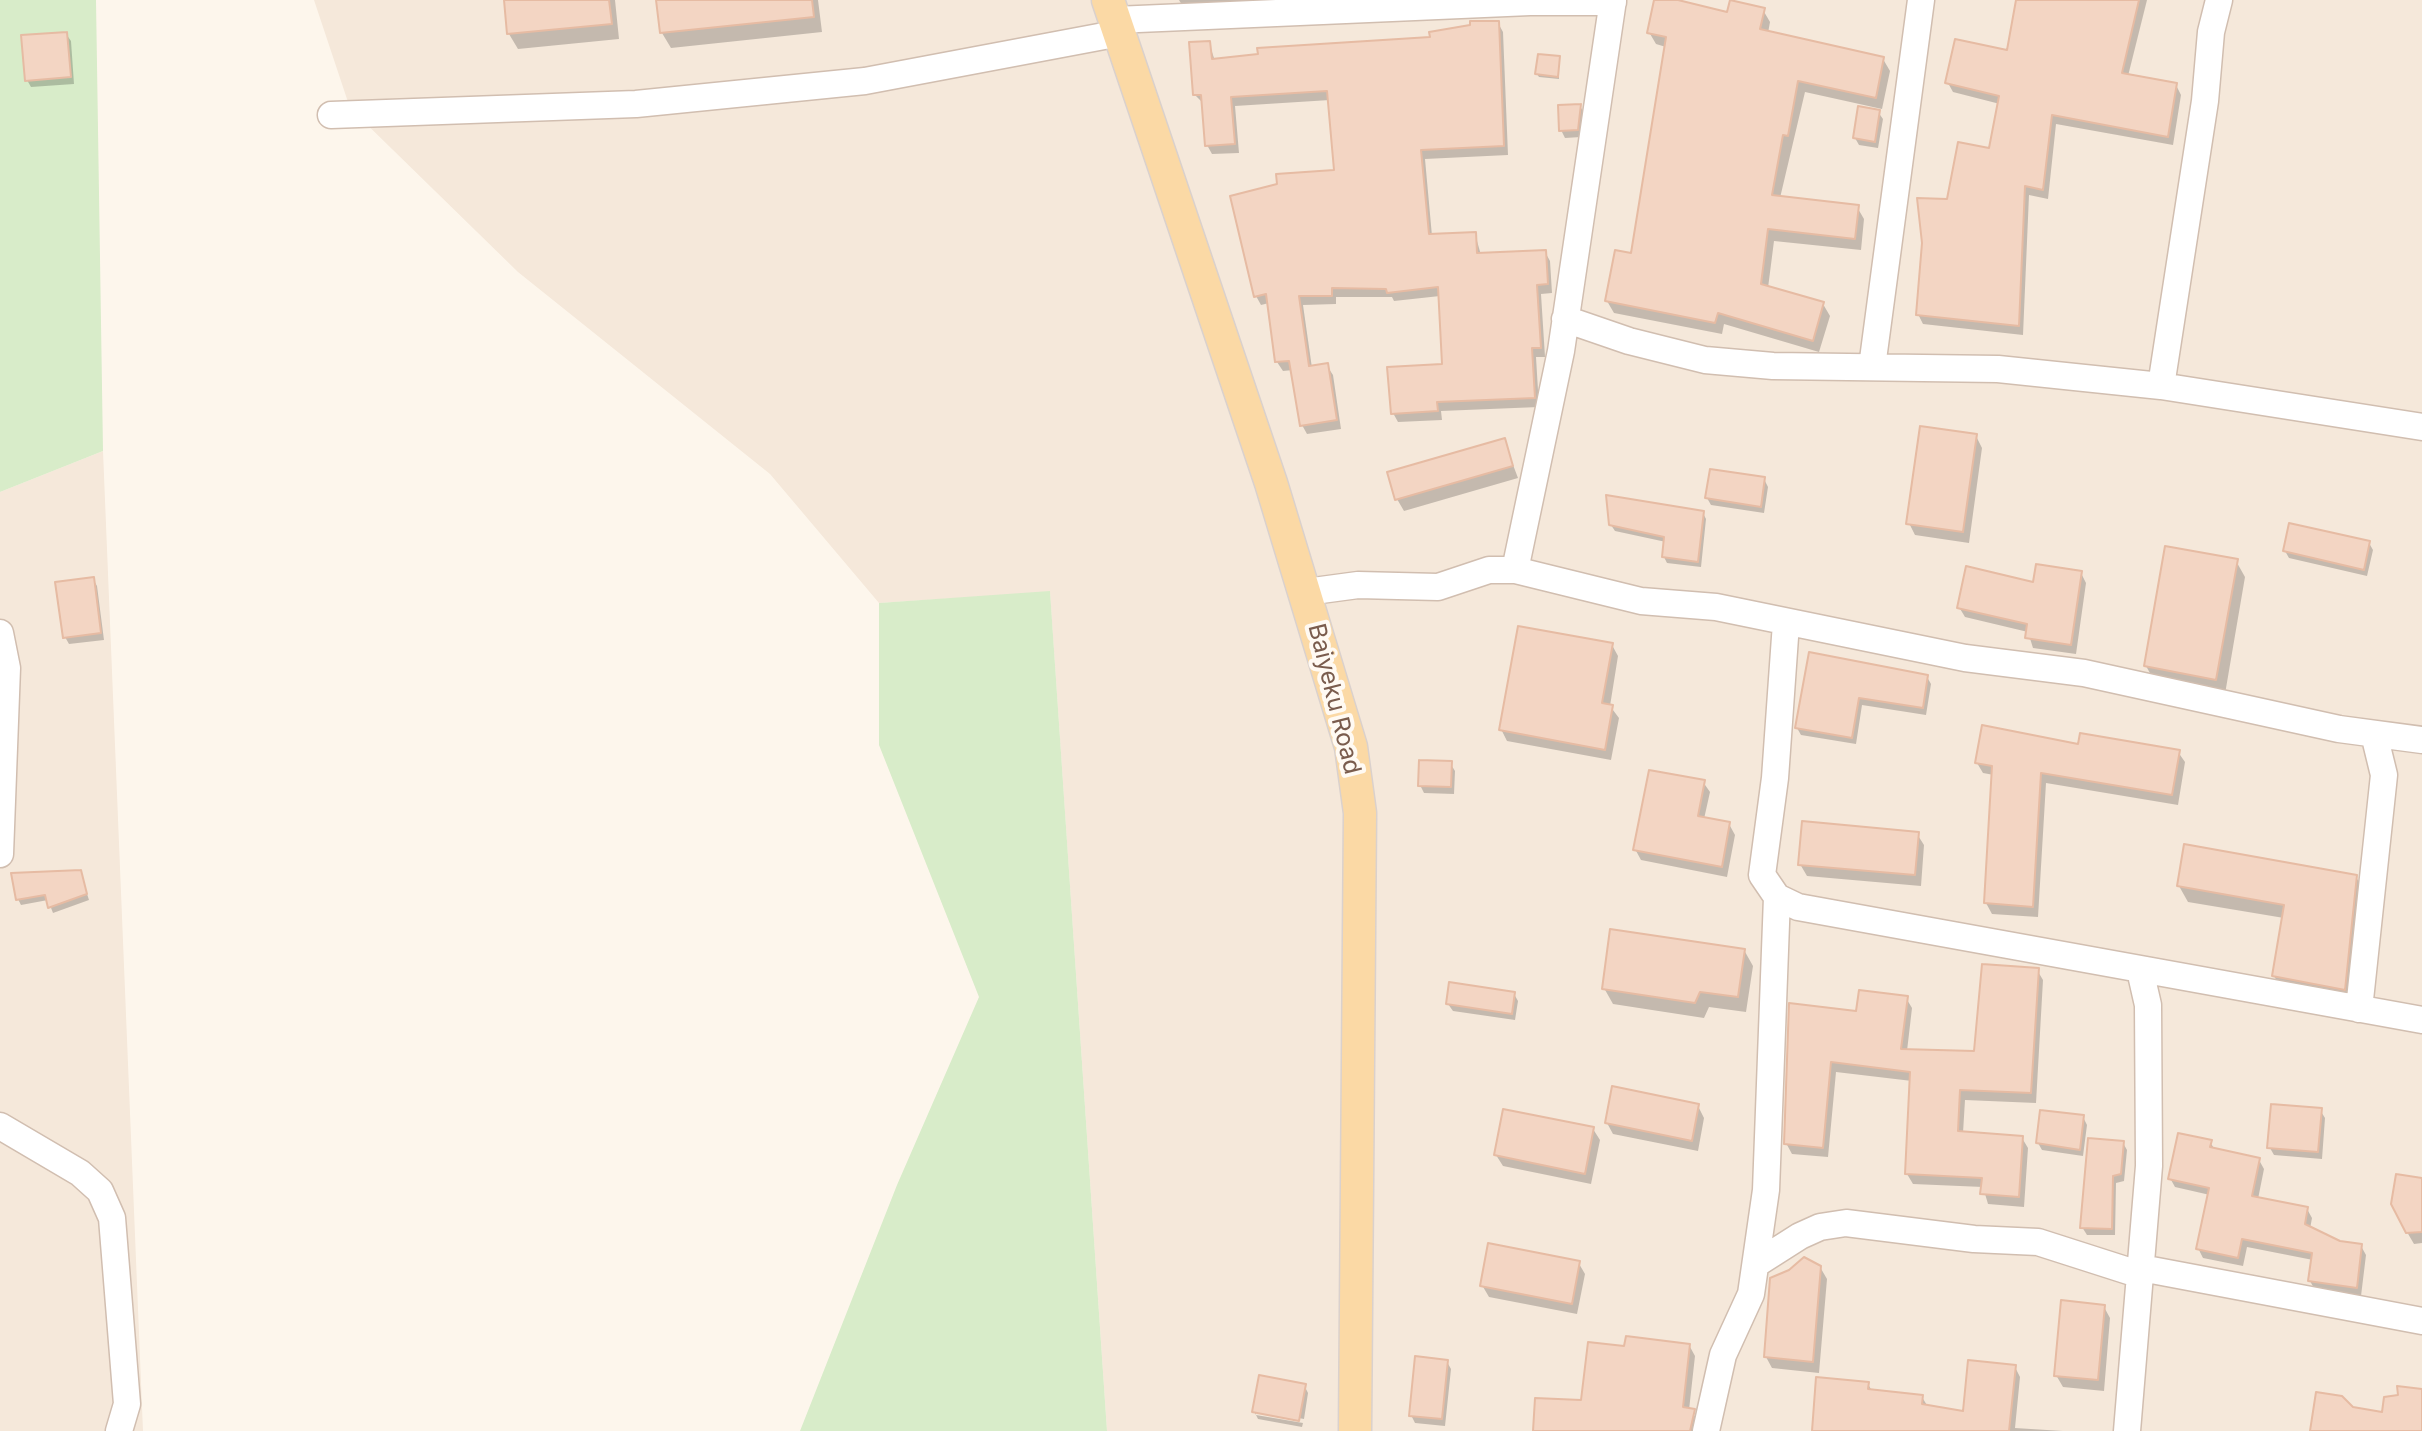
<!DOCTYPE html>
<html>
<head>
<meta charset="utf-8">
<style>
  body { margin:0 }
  canvas { display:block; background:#fdf6ec }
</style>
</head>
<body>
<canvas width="2422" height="1431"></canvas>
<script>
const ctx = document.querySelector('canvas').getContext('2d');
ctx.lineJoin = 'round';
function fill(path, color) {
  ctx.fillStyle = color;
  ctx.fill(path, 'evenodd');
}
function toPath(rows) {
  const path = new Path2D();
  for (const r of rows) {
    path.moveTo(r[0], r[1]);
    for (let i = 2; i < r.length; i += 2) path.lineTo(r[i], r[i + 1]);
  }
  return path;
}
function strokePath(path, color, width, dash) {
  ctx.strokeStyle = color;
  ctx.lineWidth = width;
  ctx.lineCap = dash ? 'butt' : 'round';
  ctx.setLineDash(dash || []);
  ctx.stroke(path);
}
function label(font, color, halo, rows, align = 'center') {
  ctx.font = font + ' Inter,sans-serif';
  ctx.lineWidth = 8;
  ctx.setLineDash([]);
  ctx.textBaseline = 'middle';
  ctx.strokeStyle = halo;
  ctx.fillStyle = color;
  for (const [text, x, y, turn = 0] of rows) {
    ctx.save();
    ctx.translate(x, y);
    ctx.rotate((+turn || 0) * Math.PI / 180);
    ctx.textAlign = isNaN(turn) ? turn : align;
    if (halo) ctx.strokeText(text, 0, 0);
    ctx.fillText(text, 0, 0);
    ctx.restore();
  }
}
fill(toPath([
  [314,0,2422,0,2422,1431,1107,1431,1050,592,879,603,770,474,518,272,350,108],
  [103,451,143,1431,0,1431,0,492]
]), '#f5e8da');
fill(toPath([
  [0,0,96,0,103,451,0,492],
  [1050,591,1107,1431,800,1431,897,1185,979,997,879,745,879,603]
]), '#d8ecc9');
fill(toPath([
  [506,0,615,0,619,39,518,49,509,34],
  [659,0,818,0,822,32,671,48,662,33],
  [1179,0,1374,0,1187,13],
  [1656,0,1729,14,1763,10,1770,22,1768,33,1883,59,1890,71,1882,109,1805,92,1780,198,1857,207,1864,219,1861,250,1774,241,1768,288,1823,304,1830,316,1819,352,1724,324,1722,334,1614,313,1607,301,1632,256,1666,47,1656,44,1649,32],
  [2018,0,2147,0,2128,76,2176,85,2181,95,2173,145,2056,124,2048,199,2029,195,2023,335,1923,324,1918,314,1949,201,1991,151,2000,104,1953,92,1948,83,2008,53],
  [1498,23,1503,32,1508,155,1425,159,1432,236,1475,234,1481,255,1545,252,1550,261,1552,293,1541,294,1545,357,1536,357,1539,407,1441,411,1442,420,1398,422,1393,413,1444,365,1440,296,1394,301,1392,297,1336,297,1336,304,1303,305,1312,368,1327,366,1333,375,1341,429,1307,434,1302,425,1293,370,1283,371,1277,362,1269,303,1261,305,1256,296,1337,172,1330,100,1235,106,1239,153,1212,154,1207,145,1204,104,1195,95,1209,43,1215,61,1432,39],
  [66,34,71,41,74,84,31,87,27,80],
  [1559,58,1559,79,1539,77,1537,74],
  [1580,106,1584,113,1581,137,1565,138,1561,130],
  [1878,112,1883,119,1878,148,1859,145,1855,138],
  [1976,436,1982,448,1969,543,1915,535,1909,523],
  [1504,441,1518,478,1404,511,1397,499],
  [1764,479,1768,487,1764,513,1711,505,1707,498],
  [1703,513,1706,519,1701,567,1667,563,1664,557,1666,542,1615,531,1611,525],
  [2369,543,2373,550,2367,576,2289,558,2285,551],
  [2236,561,2245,577,2225,694,2155,682,2146,666],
  [2081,573,2086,583,2076,654,2033,648,2028,632,1965,617,1959,607],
  [93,579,97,586,104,640,69,644,65,637],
  [1612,645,1618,656,1610,706,1619,718,1611,760,1507,741,1501,729],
  [1811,655,1927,677,1931,684,1926,715,1862,705,1856,744,1801,735,1797,728],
  [2080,747,2178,752,2185,762,2178,805,2046,783,2038,917,1992,914,1986,903,1994,775,1983,773,1977,763],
  [1450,763,1455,771,1454,794,1424,793,1420,785],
  [1703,782,1710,792,1704,819,1729,824,1735,835,1727,877,1641,860,1635,849],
  [1917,834,1924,845,1921,886,1807,876,1800,864],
  [80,872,89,900,53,913,48,900,21,905,18,899],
  [2356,877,2365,892,2353,1004,2283,992,2274,976,2284,918,2188,902,2179,886],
  [1744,950,1753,966,1746,1012,1709,1007,1704,1018,1613,1004,1604,988],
  [2037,970,2043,980,2036,1103,1965,1100,1963,1133,2022,1138,2028,1148,2024,1207,1988,1204,1983,1187,1913,1184,1907,1174,1912,1081,1836,1072,1828,1157,1792,1154,1786,1143,1858,1013,1906,998,1912,1008,1907,1051,1976,1053],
  [1514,994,1518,1001,1515,1020,1453,1011,1448,1004],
  [1698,1106,1704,1118,1698,1151,1613,1134,1607,1123],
  [2320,1110,2325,1118,2322,1159,2274,1155,2270,1148],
  [2083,1117,2087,1125,2083,1156,2042,1150,2038,1143],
  [1593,1129,1600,1140,1591,1184,1503,1166,1496,1155],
  [2210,1142,2215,1150,2259,1160,2264,1169,2258,1199,2307,1209,2312,1218,2310,1229,2339,1243,2361,1246,2366,1255,2361,1296,2315,1290,2310,1281,2313,1260,2247,1247,2243,1266,2203,1258,2198,1248,2210,1195,2175,1187,2170,1178],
  [2123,1143,2127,1150,2124,1181,2116,1183,2115,1235,2087,1235,2082,1227],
  [2422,1181,2422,1243,2414,1244,2407,1232],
  [1578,1262,1585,1274,1577,1314,1489,1297,1482,1285],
  [1820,1267,1827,1279,1819,1373,1772,1368,1766,1357],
  [2104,1307,2110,1318,2104,1391,2063,1387,2056,1375],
  [1689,1345,1695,1356,1689,1410,1700,1422,1698,1431,1535,1431,1582,1402,1626,1349],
  [1447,1362,1451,1369,1445,1426,1415,1423,1411,1415],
  [2015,1367,2020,1377,2015,1428,2063,1431,1814,1431,1868,1384,1872,1391,1922,1397,1928,1407,1964,1413],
  [1304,1385,1308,1393,1304,1419,1256,1410,1256,1415,1303,1423,1302,1427,1258,1419,1254,1411]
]), '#0003');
const building = toPath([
  [504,0,609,0,612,24,507,34,504,0],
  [656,0,812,0,814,17,660,33,656,0],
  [1654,0,1678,0,1727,12,1730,0,1765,8,1760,29,1884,57,1876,98,1798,81,1788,136,1783,135,1772,195,1859,205,1855,239,1768,229,1761,284,1824,302,1813,341,1718,313,1715,323,1605,301,1615,250,1631,253,1666,37,1647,33,1654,0],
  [2016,0,2139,0,2122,73,2177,83,2168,137,2052,115,2043,190,2025,186,2019,326,1916,315,1922,243,1917,198,1947,199,1958,142,1989,148,1999,96,1945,83,1955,39,2007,50,2016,0],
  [1470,21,1499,21,1504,146,1421,150,1429,234,1476,232,1477,253,1546,250,1548,284,1537,285,1541,348,1532,348,1535,398,1437,402,1438,411,1391,414,1387,367,1442,364,1438,287,1387,293,1386,289,1332,288,1332,296,1299,296,1309,366,1328,363,1337,420,1300,426,1289,361,1275,362,1266,294,1254,297,1230,196,1277,184,1276,174,1334,170,1327,91,1231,97,1235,144,1205,146,1201,95,1193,95,1189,42,1210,41,1212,59,1258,54,1257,48,1430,37,1429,32,1470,25,1470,21],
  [67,32,71,77,25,81,21,35,67,32],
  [1538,54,1560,56,1558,77,1535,74,1538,54],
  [1581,104,1578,130,1559,131,1558,105,1581,104],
  [1858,106,1880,110,1875,142,1853,138,1858,106],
  [1920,426,1977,434,1963,532,1906,524,1920,426],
  [1505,438,1513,466,1395,500,1387,472,1505,438],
  [1710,469,1765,477,1761,507,1705,498,1710,469],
  [1606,495,1704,511,1698,562,1662,557,1664,537,1609,525,1606,495],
  [2289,523,2370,541,2364,570,2283,551,2289,523],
  [2165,546,2238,559,2216,680,2144,666,2165,546],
  [2036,564,2082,571,2071,645,2025,638,2027,624,1957,608,1966,566,2033,582,2036,564],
  [94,577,101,633,63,638,55,582,94,577],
  [1518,626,1613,643,1602,703,1613,705,1605,750,1499,730,1518,626],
  [1809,652,1928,675,1923,708,1859,698,1852,738,1795,728,1809,652],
  [1982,725,2078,744,2080,733,2180,750,2172,795,2041,773,2033,907,1984,903,1992,766,1975,763,1982,725],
  [1419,760,1452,761,1451,787,1418,786,1419,760],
  [1649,770,1705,780,1698,816,1730,822,1722,867,1633,850,1649,770],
  [1802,821,1919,832,1915,875,1798,865,1802,821],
  [2184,844,2357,875,2345,990,2272,976,2284,905,2177,886,2184,844],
  [81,870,87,894,48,908,45,895,16,900,11,873,81,870],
  [1610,929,1745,949,1738,997,1700,992,1695,1003,1602,989,1610,929],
  [1982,964,2039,968,2031,1093,1960,1090,1958,1131,2023,1136,2019,1197,1980,1194,1982,1178,1905,1174,1910,1072,1831,1062,1823,1148,1784,1144,1789,1003,1856,1011,1859,990,1908,996,1901,1049,1974,1051,1982,964],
  [1449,982,1515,992,1512,1014,1446,1004,1449,982],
  [1612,1086,1699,1104,1692,1141,1605,1123,1612,1086],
  [2271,1104,2322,1108,2318,1152,2267,1148,2271,1104],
  [1503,1109,1594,1127,1585,1174,1494,1155,1503,1109],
  [2040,1110,2084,1115,2080,1150,2036,1143,2040,1110],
  [2178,1133,2212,1140,2210,1147,2260,1158,2252,1196,2308,1207,2305,1224,2340,1241,2362,1244,2357,1288,2308,1281,2312,1253,2242,1239,2238,1258,2196,1249,2209,1188,2168,1179,2178,1133],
  [2088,1138,2124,1141,2121,1174,2113,1176,2112,1229,2080,1228,2088,1138],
  [2396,1174,2422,1178,2422,1232,2406,1233,2391,1204,2396,1174],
  [1488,1243,1580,1261,1572,1304,1480,1286,1488,1243],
  [1804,1257,1821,1266,1813,1362,1764,1357,1770,1278,1789,1270,1804,1257],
  [2061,1300,2105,1305,2098,1380,2054,1376,2061,1300],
  [1626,1336,1690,1344,1683,1407,1695,1409,1690,1431,1533,1431,1535,1398,1581,1400,1588,1342,1624,1346,1626,1336],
  [1415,1356,1448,1360,1442,1419,1409,1416,1415,1356],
  [1968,1360,2016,1365,2009,1431,1812,1431,1816,1377,1869,1382,1868,1389,1923,1395,1922,1404,1963,1411,1968,1360],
  [1259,1375,1306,1384,1299,1421,1252,1412,1259,1375],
  [2397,1386,2422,1389,2422,1431,2310,1431,2316,1392,2342,1396,2353,1407,2382,1412,2384,1397,2398,1395,2397,1386]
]);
fill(building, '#f3d5c3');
strokePath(building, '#e6bba3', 2);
const minor = toPath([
  [1115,20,1530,2,1613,2],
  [331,115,636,104,865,81,1120,33],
  [1565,319,1629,341,1705,360,1773,366,1998,369,2161,386,2422,427],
  [1872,367,1921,0],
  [2161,386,2205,101,2211,32,2219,0],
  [1515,570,1561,351,1613,0],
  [1306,592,1358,585,1438,587,1489,570,1515,570,1641,601,1716,607,1965,658,2084,673,2339,729,2422,740],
  [1786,623,1775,778,1762,875,1777,897,1798,907,2422,1020],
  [0,633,7,668,0,854],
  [2359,1009,2384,775,2374,734],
  [0,1126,80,1173,100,1191,112,1218,127,1404,119,1431],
  [1756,1264,1800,1236,1820,1227,1846,1223,1974,1239,2038,1242,2141,1275],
  [2141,1268,2422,1321],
  [1706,1431,1723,1355,1751,1294,1766,1190,1777,897],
  [2127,1431,2149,1166,2148,1005,2140,970]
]);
const major = toPath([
  [1108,0,1271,483,1351,747,1360,813,1355,1431]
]);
strokePath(minor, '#d1beb0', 29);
strokePath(major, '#dad1cd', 35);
strokePath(minor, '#fff', 26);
strokePath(major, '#fbd9a5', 32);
label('24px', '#7a5c4d', '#fffaf3', [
  ["Baiyeku Road",1334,699,76]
]);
</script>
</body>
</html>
